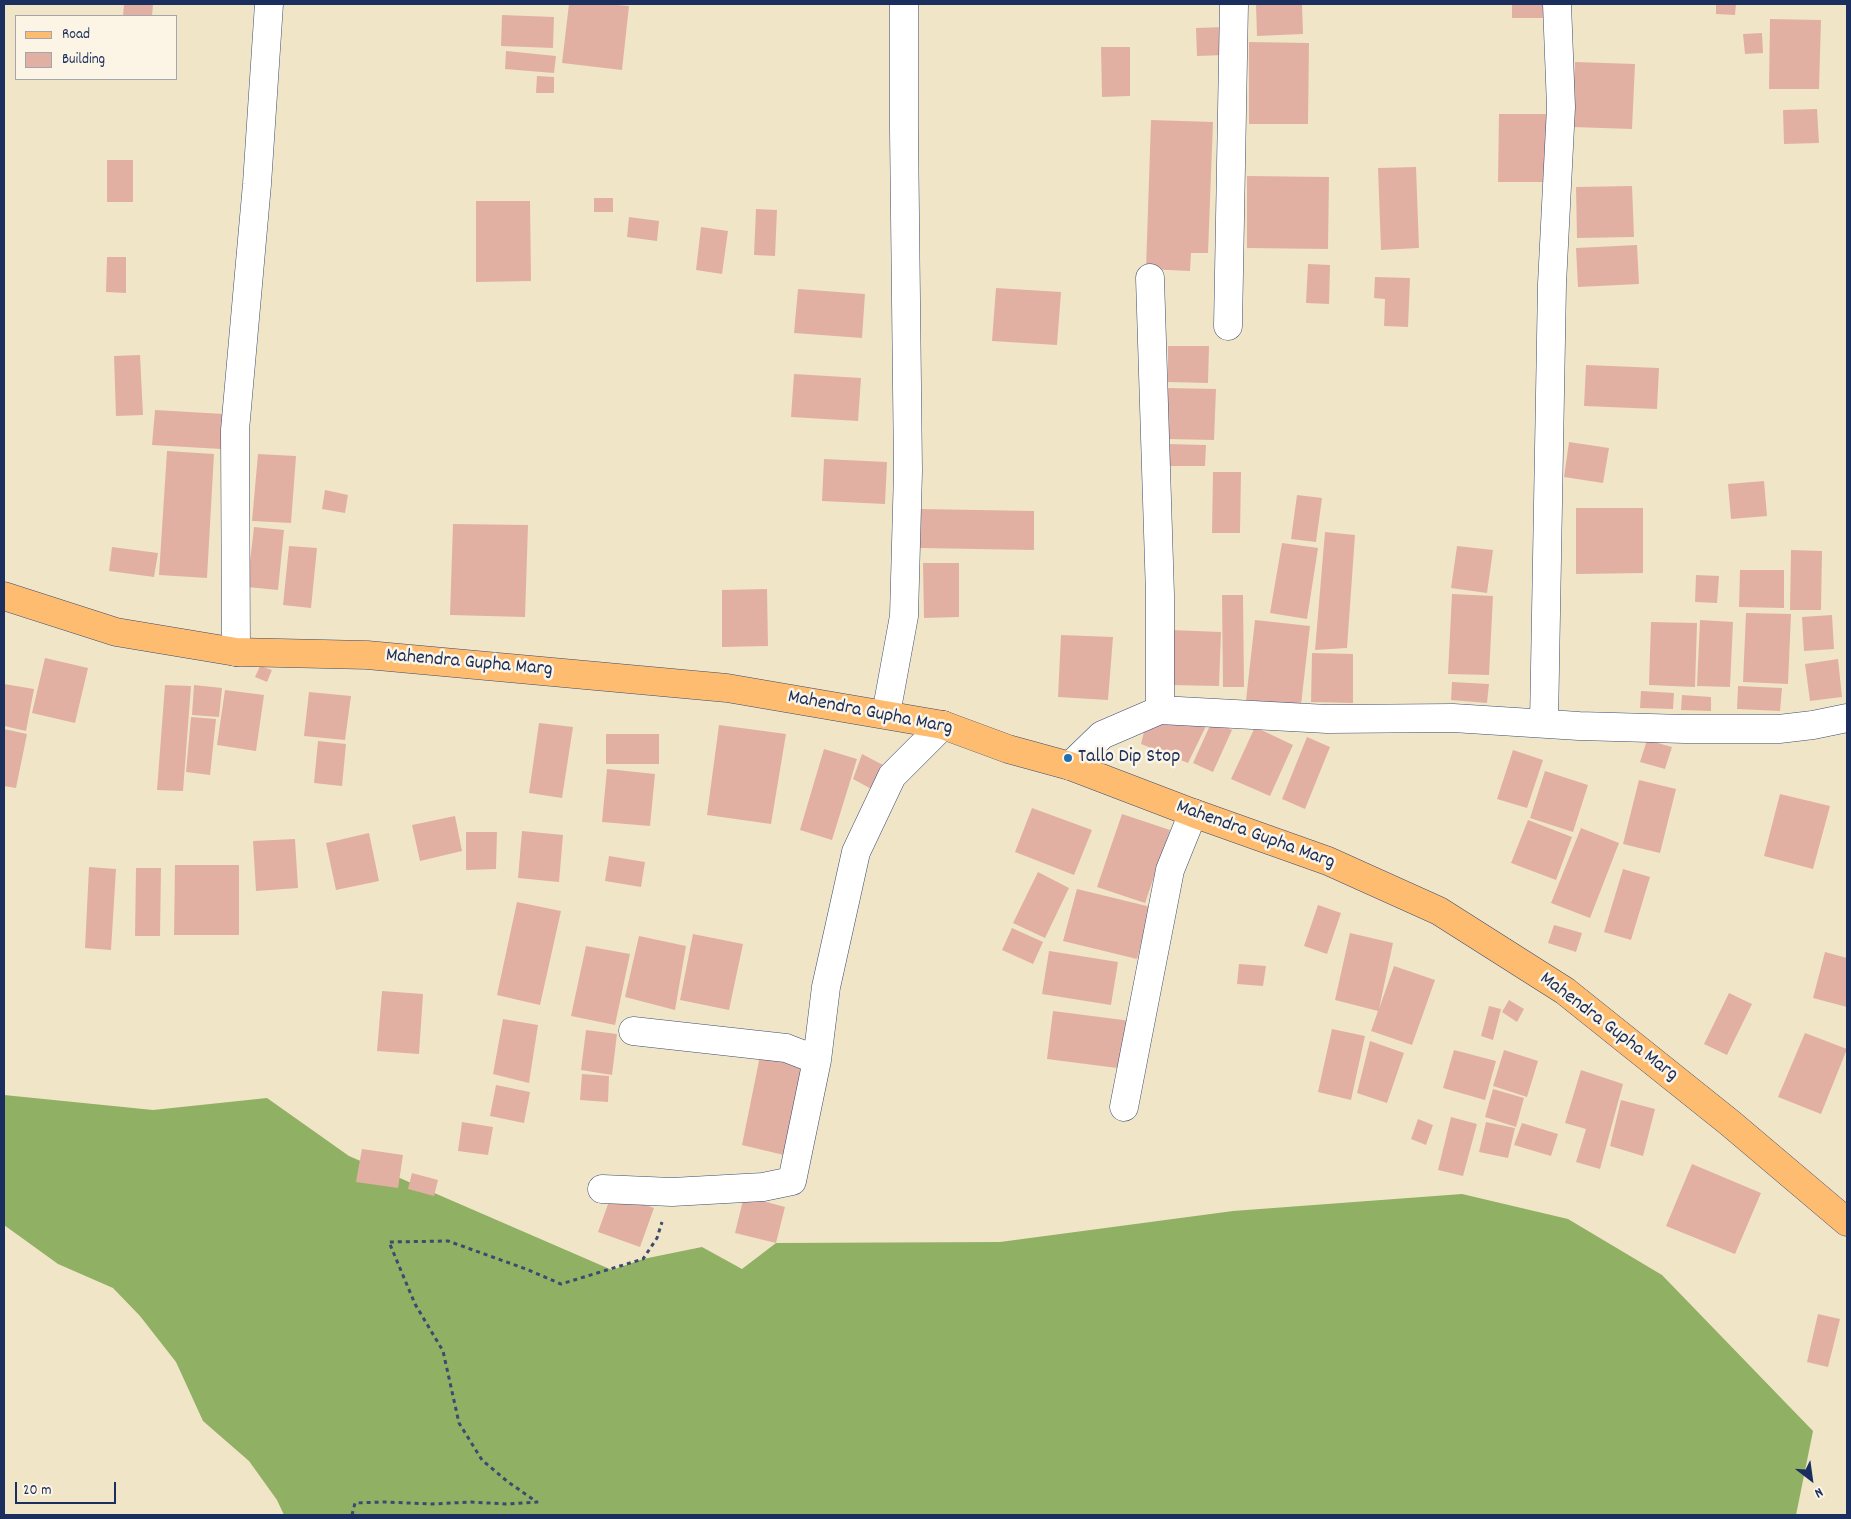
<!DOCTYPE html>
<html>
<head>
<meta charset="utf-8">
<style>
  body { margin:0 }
  #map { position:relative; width:1851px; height:1519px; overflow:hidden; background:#f1e5c8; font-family:Dekko,sans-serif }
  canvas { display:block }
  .frame { position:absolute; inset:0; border:5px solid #1b2f5e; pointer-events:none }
  .legend { position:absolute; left:15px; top:15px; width:162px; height:65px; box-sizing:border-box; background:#fcf5e5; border:1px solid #a2a6af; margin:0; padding:6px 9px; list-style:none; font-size:15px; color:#1b2f5e }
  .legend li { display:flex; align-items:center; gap:10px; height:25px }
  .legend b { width:25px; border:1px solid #a2a6af }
  .north { position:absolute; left:1786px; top:1454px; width:50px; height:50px; -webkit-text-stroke:4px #fcf5e5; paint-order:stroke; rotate:150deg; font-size:14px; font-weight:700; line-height:20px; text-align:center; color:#1b2f5e }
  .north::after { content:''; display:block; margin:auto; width:18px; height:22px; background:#1b2f5e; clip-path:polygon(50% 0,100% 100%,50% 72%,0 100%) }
  .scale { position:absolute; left:15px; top:1482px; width:101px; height:22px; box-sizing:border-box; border:2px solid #1b2f5e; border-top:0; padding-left:6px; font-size:15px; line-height:18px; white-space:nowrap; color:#1b2f5e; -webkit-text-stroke:4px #fcf5e5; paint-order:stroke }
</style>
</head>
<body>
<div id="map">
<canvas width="1851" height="1519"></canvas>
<div class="frame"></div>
<ul class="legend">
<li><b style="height:6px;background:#fdbc6f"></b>Road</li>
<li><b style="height:14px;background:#e2b0a3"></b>Building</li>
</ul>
<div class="north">N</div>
<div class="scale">20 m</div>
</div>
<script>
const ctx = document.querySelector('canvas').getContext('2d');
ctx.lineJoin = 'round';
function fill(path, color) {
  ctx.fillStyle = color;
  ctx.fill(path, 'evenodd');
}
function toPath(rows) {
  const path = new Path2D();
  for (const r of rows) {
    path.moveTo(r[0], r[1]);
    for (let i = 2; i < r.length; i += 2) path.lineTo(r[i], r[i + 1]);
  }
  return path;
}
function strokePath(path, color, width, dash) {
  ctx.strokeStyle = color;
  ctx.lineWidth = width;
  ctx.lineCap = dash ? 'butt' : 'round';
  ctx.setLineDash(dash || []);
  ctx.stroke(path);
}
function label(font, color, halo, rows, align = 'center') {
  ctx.font = font + ' Dekko,sans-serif';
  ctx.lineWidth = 5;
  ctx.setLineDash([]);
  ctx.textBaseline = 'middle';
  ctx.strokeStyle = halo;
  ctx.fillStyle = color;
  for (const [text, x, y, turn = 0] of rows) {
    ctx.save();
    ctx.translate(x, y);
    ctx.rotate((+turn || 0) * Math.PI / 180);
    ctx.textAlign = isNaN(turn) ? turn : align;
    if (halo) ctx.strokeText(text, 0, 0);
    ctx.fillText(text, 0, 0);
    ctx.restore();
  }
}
fill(toPath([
  [4,1095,153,1110,267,1098,349,1156,612,1270,643,1259,702,1247,742,1269,776,1243,1000,1242,1233,1211,1462,1194,1568,1219,1662,1275,1813,1431,1796,1515,284,1515,277,1500,249,1461,203,1421,176,1362,140,1316,113,1288,58,1264,4,1225]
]), '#90b064');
fill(toPath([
  [124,4,153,4,152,16,123,16],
  [569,4,606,4,629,6,622,70,562,63],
  [1256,4,1302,4,1303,34,1257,36],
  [1512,4,1545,4,1545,18,1512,18],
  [1716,4,1736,4,1735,15,1716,14],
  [502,15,554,17,553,48,501,46],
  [1770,19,1821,20,1819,89,1769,89],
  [1224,27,1225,55,1197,56,1196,28],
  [1762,33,1763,53,1745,54,1743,34],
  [1249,42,1309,43,1308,124,1249,124],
  [1101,47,1130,47,1130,96,1102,97],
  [506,51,556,56,554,73,505,69],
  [1575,62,1635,64,1632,129,1572,127],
  [537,76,554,77,554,93,536,93],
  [1817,109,1819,143,1784,144,1783,110],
  [1499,114,1546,114,1546,182,1498,182],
  [1151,120,1213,122,1208,253,1191,253,1190,271,1146,269],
  [107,160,133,160,133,202,107,202],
  [1416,167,1419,248,1381,250,1378,168],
  [1247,176,1329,177,1328,249,1247,248],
  [1632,186,1634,237,1577,238,1576,187],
  [594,198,613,198,613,212,594,212],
  [476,201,530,201,531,281,476,282],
  [756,209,777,210,775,256,754,255],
  [629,217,659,221,657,241,627,237],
  [701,227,728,231,722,274,696,270],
  [1637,245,1639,284,1578,287,1576,248],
  [107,257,126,257,126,293,106,292],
  [1308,264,1330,265,1329,304,1306,303],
  [1375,277,1410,278,1408,327,1384,326,1385,299,1374,298],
  [996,288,1061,292,1057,345,992,341],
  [798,289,865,294,862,338,794,333],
  [1168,346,1209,346,1208,383,1168,382],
  [140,355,143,415,116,416,114,356],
  [1586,365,1659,368,1657,409,1584,406],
  [794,374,861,378,858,421,791,417],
  [1167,388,1216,389,1214,440,1166,439],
  [155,410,224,414,221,449,152,445],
  [1569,442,1609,448,1603,483,1564,477],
  [1167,444,1206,445,1205,466,1167,466],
  [167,451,214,454,207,578,159,575],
  [258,454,296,456,291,523,252,521],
  [824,459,887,462,885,504,822,501],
  [1213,472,1241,472,1240,533,1212,533],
  [1764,481,1767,516,1731,519,1728,484],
  [325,490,348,495,345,513,322,509],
  [1297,495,1322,498,1316,542,1291,539],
  [1576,508,1643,508,1643,573,1576,574],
  [921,509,1034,511,1034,550,920,548],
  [453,524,528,525,525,617,450,615],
  [254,527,284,530,278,590,247,587],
  [1325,532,1355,535,1347,648,1315,650],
  [1282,543,1318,548,1307,619,1270,613],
  [289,546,317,548,311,608,283,605],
  [1457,546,1493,550,1487,593,1451,588],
  [112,547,158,553,154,577,109,571],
  [1791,550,1822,551,1821,610,1790,610],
  [923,563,959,563,959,617,924,618],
  [1740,570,1784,570,1784,608,1739,607],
  [1696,575,1719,576,1717,603,1695,602],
  [767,589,768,646,722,647,722,590],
  [1452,594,1493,596,1489,675,1448,674],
  [1222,595,1243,595,1244,687,1223,687],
  [1746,613,1791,614,1788,684,1743,682],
  [1832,615,1834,649,1804,651,1802,617],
  [1255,620,1310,626,1301,705,1246,700],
  [1700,620,1733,622,1730,687,1697,686],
  [1651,622,1697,623,1695,687,1649,685],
  [1171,630,1221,632,1219,686,1169,685],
  [1061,635,1113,637,1108,700,1058,697],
  [1312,653,1353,654,1353,703,1311,702],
  [45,658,88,668,75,723,32,713],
  [1838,659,1842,697,1810,701,1805,664],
  [260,666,272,670,267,682,255,677],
  [1452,682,1489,684,1487,703,1451,700],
  [4,684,34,689,26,731,4,726],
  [165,685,191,686,183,791,157,790],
  [194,685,222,688,219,717,192,715],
  [1738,686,1782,688,1780,711,1737,709],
  [225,690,264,695,256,751,217,745],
  [1641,691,1674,693,1673,709,1640,708],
  [309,692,351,696,345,740,304,736],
  [1682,695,1711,697,1711,711,1681,710],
  [191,717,216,719,210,775,186,772],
  [1212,721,1232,730,1213,772,1193,763],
  [539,723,573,727,562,798,529,793],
  [1146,723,1206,726,1188,763,1141,744],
  [719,725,786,734,771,824,707,815],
  [1255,727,1293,745,1270,796,1231,779],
  [4,729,27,734,16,788,4,786],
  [606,734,659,734,659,764,606,764],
  [1307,737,1330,747,1305,809,1282,799],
  [1647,740,1672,747,1665,769,1640,762],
  [318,741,346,744,342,786,314,783],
  [824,749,857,759,832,840,800,830],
  [1513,750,1543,760,1527,808,1497,799],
  [862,754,887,767,875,791,853,779],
  [607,769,655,774,650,826,602,822],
  [1545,771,1588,785,1573,832,1530,818],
  [1639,780,1676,789,1660,853,1623,844],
  [1780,794,1830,806,1813,869,1764,856],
  [1032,808,1092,830,1074,875,1015,852],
  [1122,814,1170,830,1145,903,1097,887],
  [455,816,462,851,420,861,412,825],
  [1528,820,1572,837,1556,880,1511,863],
  [1581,828,1619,843,1590,918,1551,903],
  [522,831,563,835,559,882,518,878],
  [466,832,497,832,496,869,466,870],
  [369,833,379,881,336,890,326,843],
  [295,839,298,888,256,891,253,841],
  [609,856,645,862,641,887,605,881],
  [175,865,239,865,239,935,174,935],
  [89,867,116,869,111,950,85,948],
  [136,868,161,868,160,936,135,936],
  [1623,869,1650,877,1631,940,1604,932],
  [1038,872,1069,888,1045,938,1013,923],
  [1077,889,1151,907,1137,959,1063,941],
  [517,902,561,911,540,1005,497,995],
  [1318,905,1341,913,1327,954,1304,946],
  [1554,925,1582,933,1576,952,1548,943],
  [1012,928,1043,942,1033,964,1002,950],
  [1350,933,1393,943,1379,1009,1394,966,1435,980,1412,1045,1371,1031,1378,1011,1335,1000],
  [693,934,743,944,729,1010,680,1000],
  [639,936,686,946,675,1010,625,997],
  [586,946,630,954,615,1025,571,1016],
  [1049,951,1118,962,1111,1005,1042,994],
  [1825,952,1847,958,1847,1007,1813,998],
  [1239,964,1266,966,1263,986,1237,984],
  [382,991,423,994,419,1054,377,1051],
  [1729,993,1752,1004,1727,1055,1704,1044],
  [1509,1000,1524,1009,1517,1022,1502,1012],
  [1489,1006,1501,1009,1493,1040,1481,1036],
  [1053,1011,1131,1021,1125,1069,1047,1059],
  [503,1019,538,1025,529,1083,493,1074],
  [1332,1029,1365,1036,1351,1100,1318,1092],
  [586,1030,617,1034,612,1075,581,1070],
  [1805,1033,1847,1049,1821,1114,1778,1097],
  [1370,1041,1404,1053,1387,1103,1357,1093],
  [1454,1050,1496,1061,1485,1100,1443,1088],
  [1504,1050,1538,1061,1527,1097,1493,1086],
  [760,1056,808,1065,792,1157,742,1145],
  [1581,1070,1623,1084,1600,1169,1576,1162,1586,1129,1565,1123],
  [582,1074,609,1076,608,1102,580,1100],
  [496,1085,530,1092,524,1123,490,1116],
  [1493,1089,1524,1098,1516,1127,1485,1117],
  [1621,1100,1655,1109,1643,1156,1610,1146],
  [1451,1117,1477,1124,1463,1176,1438,1170],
  [1418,1119,1433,1125,1426,1145,1411,1139],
  [462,1122,493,1127,488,1155,458,1151],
  [1486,1122,1515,1128,1508,1158,1479,1152],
  [1522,1123,1558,1134,1551,1156,1514,1145],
  [362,1149,403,1155,398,1188,356,1182],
  [1692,1164,1761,1193,1735,1254,1666,1226],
  [412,1173,438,1180,434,1196,408,1189],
  [612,1193,654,1208,640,1247,598,1232],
  [744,1196,785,1207,776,1243,735,1233],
  [1818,1314,1840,1319,1828,1367,1807,1362]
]), '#e2b0a3');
const street = toPath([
  [1150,278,1160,595,1160,710],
  [1228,326,1234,4],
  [236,652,235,430,257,184,269,4],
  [886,714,904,616,908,471,904,130,904,4],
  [1544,723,1552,284,1561,107,1557,4],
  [1070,766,1102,735,1160,710,1327,719,1453,718,1579,726,1685,729,1779,729,1813,725,1847,718],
  [633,1031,786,1048,817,1060,826,987,856,852,892,776,943,725],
  [1124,1107,1170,870,1193,813],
  [602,1189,672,1192,763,1187,792,1181,817,1060]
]);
const primary = toPath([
  [4,596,116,632,236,652,367,655,727,688,943,725,1008,749,1070,766,1193,813,1328,861,1439,911,1565,991,1730,1123,1847,1222]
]);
strokePath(street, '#3b4a6e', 29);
strokePath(primary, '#3b4a6e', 29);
strokePath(toPath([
  [352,1515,355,1503,384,1502,432,1504,471,1502,506,1504,537,1502,508,1482,482,1460,459,1423,443,1351,415,1304,389,1242,448,1241,526,1269,561,1284,643,1259,657,1238,662,1222]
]), '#3b4a6e', 3, [4, 4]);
strokePath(street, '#fff', 28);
strokePath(primary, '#fdbc6f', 28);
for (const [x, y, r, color] of [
  [1068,758,5,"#1f6fb2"]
]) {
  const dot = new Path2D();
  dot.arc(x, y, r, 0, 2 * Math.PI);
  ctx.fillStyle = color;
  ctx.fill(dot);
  strokePath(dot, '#fcf5e5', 2);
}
label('20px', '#1b2f5e', '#fcf5e5', [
  ["Mahendra Gupha Marg",469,664,5],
  ["Mahendra Gupha Marg",870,714,11],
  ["Mahendra Gupha Marg",1255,836,20],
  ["Mahendra Gupha Marg",1608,1028,37]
]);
label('20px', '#1b2f5e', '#fcf5e5', [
  ["Tallo Dip Stop",1078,758]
], 'left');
</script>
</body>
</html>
